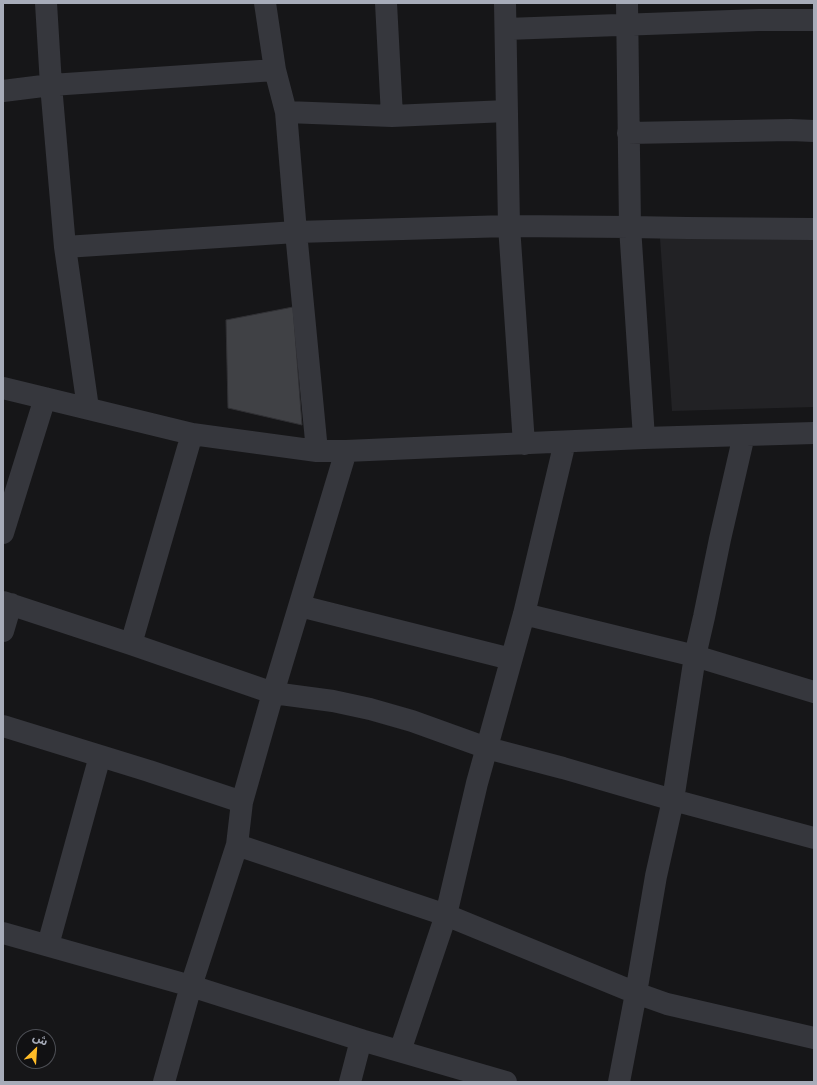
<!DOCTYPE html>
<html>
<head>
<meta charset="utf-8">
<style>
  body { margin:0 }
  #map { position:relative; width:817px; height:1085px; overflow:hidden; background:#161618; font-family:"PT Sans Narrow","Noto Sans Arabic",sans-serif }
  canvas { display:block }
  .frame { position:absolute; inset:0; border:4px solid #a7acb9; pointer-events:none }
  .north { position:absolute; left:16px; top:1029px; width:40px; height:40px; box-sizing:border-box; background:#111113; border:1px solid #4d4f55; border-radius:50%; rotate:25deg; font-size:11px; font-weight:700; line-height:16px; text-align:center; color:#a7acb9 }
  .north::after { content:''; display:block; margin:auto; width:14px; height:18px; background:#ffbc27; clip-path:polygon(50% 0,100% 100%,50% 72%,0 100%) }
</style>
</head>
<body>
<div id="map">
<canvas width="817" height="1085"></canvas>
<div class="frame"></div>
<div class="north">ش</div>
</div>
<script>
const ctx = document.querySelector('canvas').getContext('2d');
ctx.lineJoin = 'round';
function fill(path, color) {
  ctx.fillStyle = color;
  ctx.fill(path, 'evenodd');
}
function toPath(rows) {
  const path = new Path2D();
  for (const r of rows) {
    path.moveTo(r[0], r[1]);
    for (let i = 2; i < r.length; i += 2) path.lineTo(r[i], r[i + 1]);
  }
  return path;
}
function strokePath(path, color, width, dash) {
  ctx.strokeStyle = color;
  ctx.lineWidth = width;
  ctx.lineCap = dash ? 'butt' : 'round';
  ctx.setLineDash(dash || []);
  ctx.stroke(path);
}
fill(toPath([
  [814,237,814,407,672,411,660,238]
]), '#222225');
const building = toPath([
  [293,307,302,425,228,408,226,320,293,307]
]);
fill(building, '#404145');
strokePath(building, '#303034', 1);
strokePath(toPath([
  [46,3,51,85,275,70],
  [265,3,275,70,286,112,296,232,317,451],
  [386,3,392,116],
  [505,3,509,226,524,444],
  [627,3,630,227,644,438],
  [506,29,759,20,814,20],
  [3,91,51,85,65,247,88,408],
  [286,112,392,116,507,111],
  [628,133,791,130,814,131],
  [65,247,296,232,509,226,630,227,688,228,814,229],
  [3,388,192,434,317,451,346,451,644,438,814,433],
  [3,533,45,398],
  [3,602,131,644,273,693,333,701,370,709,412,721,487,748,563,768,673,800,814,838],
  [300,606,511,659],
  [524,614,695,656,814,692],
  [3,631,11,604],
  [131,644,192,434],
  [3,726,149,771,242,802],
  [237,845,446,915,636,993,667,1004,814,1038],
  [3,933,191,986,361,1040,506,1082],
  [48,945,100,756],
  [400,1051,446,915,477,783,524,614,565,442],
  [164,1082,191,986,237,845,242,802,273,693,346,451],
  [350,1082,361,1040],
  [619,1082,636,993,656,876,673,800,695,656,704,617,720,539,744,435]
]), '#36373d', 22);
</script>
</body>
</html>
